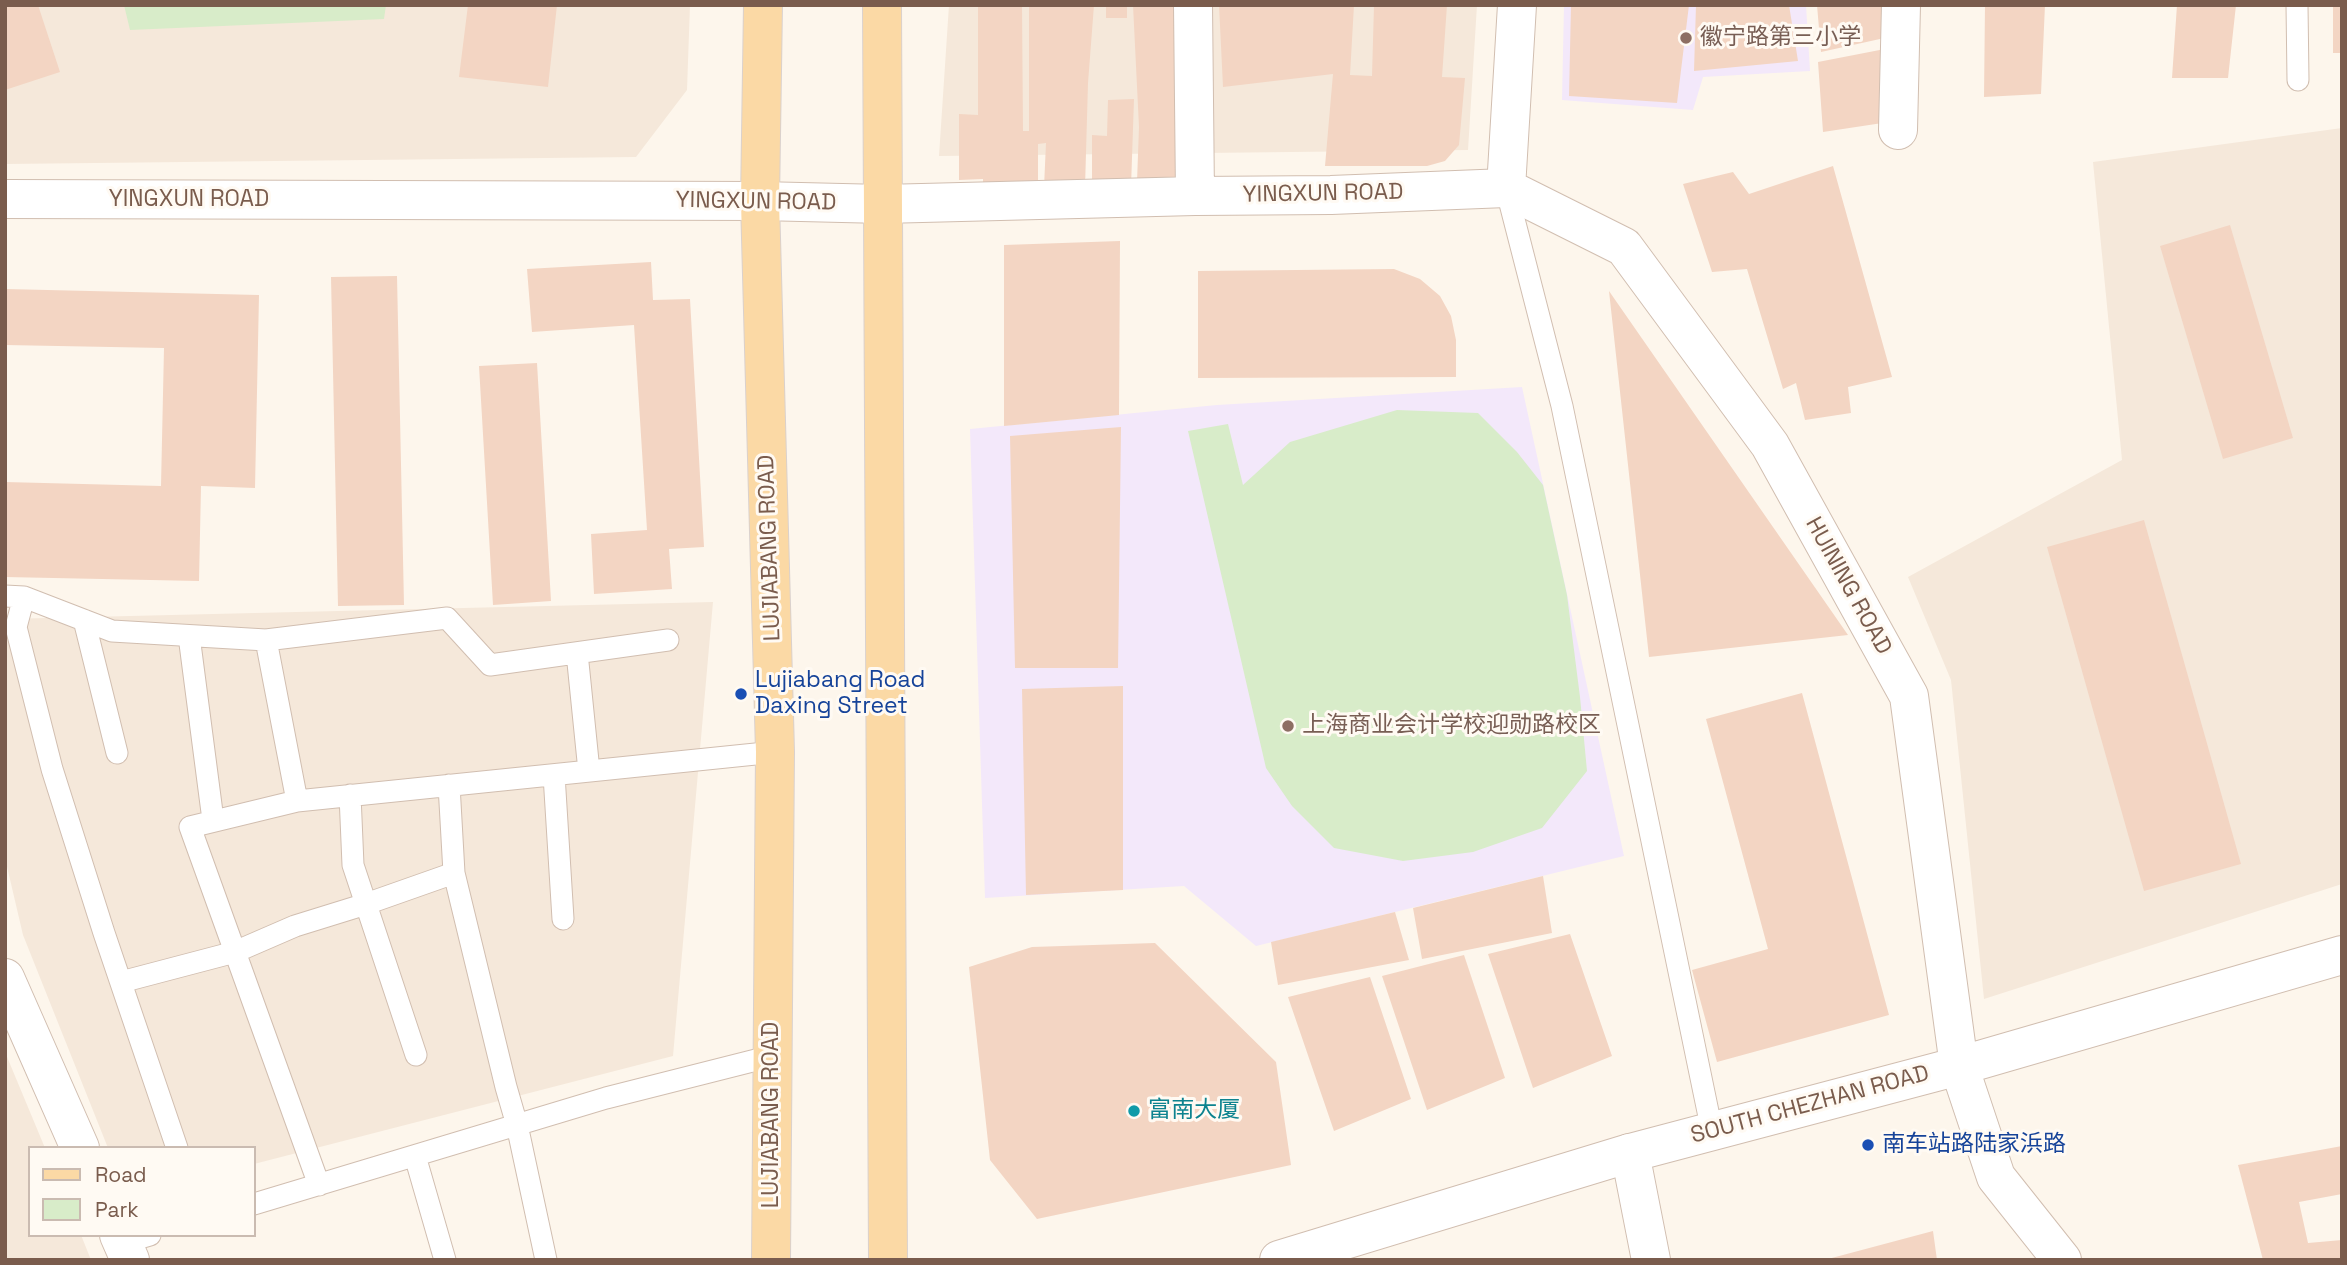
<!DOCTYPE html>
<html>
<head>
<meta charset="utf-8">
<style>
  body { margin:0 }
  #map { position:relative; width:2347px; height:1265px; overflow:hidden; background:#fdf6ec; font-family:"Space Grotesk",sans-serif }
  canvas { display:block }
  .frame { position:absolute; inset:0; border:7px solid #7a5c4d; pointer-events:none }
  .legend { position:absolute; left:28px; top:1146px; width:228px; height:91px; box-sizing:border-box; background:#fffaf3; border:2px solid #cabbb1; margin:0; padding:9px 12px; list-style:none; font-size:21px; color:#7a5c4d }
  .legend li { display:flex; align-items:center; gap:14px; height:35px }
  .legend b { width:35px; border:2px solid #cabbb1 }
</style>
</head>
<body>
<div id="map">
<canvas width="2347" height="1265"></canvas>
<div class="frame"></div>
<ul class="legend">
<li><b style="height:9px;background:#fbd9a5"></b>Road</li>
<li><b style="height:19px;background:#d8ecc9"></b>Park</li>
</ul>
</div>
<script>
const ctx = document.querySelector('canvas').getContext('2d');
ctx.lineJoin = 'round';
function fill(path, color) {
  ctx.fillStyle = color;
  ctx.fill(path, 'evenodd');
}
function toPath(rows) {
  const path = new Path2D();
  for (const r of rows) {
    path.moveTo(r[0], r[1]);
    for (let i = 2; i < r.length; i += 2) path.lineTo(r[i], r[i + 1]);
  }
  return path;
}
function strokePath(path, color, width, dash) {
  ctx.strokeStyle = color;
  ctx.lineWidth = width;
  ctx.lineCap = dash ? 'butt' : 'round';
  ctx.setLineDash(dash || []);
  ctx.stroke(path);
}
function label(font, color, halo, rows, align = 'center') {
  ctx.font = font + ' "Space Grotesk","Noto Sans SC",sans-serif';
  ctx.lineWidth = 6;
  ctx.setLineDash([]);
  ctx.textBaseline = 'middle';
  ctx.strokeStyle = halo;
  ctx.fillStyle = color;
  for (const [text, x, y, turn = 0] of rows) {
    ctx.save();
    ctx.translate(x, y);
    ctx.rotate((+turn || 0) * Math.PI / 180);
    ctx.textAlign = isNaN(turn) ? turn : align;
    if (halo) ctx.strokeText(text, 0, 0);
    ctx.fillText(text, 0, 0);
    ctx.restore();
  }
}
fill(toPath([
  [5,5,690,5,687,90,636,157,5,164],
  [949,5,1477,5,1468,150,939,156],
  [2342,128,2342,884,1984,999,1951,680,1908,577,2122,460,2093,162],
  [713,602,673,1056,254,1164,254,1148,108,1148,23,935,5,858,5,619],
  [5,1052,45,1148,30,1148,30,1235,81,1235,91,1260,5,1260]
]), '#f5e8da');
fill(toPath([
  [1564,5,1806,5,1810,71,1703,77,1693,110,1562,100],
  [1522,387,1624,856,1256,946,1184,886,985,898,970,429,1217,405]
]), '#f3e8fa');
fill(toPath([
  [124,5,386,5,384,19,130,30],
  [1397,410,1478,413,1517,452,1543,485,1567,595,1580,697,1587,771,1542,828,1473,852,1403,861,1334,848,1292,806,1266,768,1188,431,1228,424,1243,485,1290,442]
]), '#d8ecc9');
fill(toPath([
  [5,5,38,5,60,72,5,90],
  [468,5,557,5,548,87,459,77],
  [978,5,1022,5,1023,131,1029,131,1029,5,1094,5,1088,83,1085,188,1044,187,1046,143,1038,144,1038,184,983,185,983,179,959,180,959,114,978,115],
  [1106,5,1127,5,1127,18,1106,18],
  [1133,5,1184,5,1191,177,1137,182,1139,127],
  [1219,5,1354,5,1350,75,1372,76,1374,5,1447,5,1442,77,1465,78,1459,145,1445,161,1427,166,1325,166,1333,74,1223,87],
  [1571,5,1689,5,1677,103,1569,96],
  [1696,5,1789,5,1798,61,1694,71],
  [1817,5,1888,5,1889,37,1821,52],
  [1985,5,2045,5,2041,94,1984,97],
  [2177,5,2236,5,2228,78,2172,78],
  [2333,5,2342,5,2342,53,2333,53],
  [1890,48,1889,122,1823,132,1818,62],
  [1134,99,1131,187,1092,185,1092,135,1107,136,1108,100],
  [1833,166,1892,377,1848,387,1851,413,1805,420,1796,383,1783,389,1747,269,1712,272,1683,184,1733,172,1749,194],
  [2230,225,2293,438,2223,459,2160,246],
  [1120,241,1119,415,1004,426,1004,245],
  [651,262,653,300,690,299,704,547,669,549,672,589,594,594,591,534,647,530,634,325,532,332,527,269],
  [1394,269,1420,279,1440,296,1451,316,1456,340,1456,377,1198,378,1198,271],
  [397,276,404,605,338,606,331,277],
  [5,289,259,295,255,488,201,486,199,581,5,577,5,482,161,486,164,348,5,345],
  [1609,291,1848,635,1649,657],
  [537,363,551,601,493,605,479,366],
  [1121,427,1118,668,1015,668,1010,436],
  [2144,520,2241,864,2144,891,2047,547],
  [1123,686,1123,890,1026,895,1022,689],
  [1802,693,1889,1015,1717,1062,1692,970,1768,949,1706,719],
  [1543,876,1552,933,1422,959,1413,908],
  [1395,912,1409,960,1278,985,1271,942],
  [1570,934,1612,1056,1533,1088,1488,954],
  [1155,943,1276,1062,1291,1165,1037,1219,990,1160,969,967,1032,947],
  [1464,955,1505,1078,1427,1110,1382,976],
  [1370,977,1411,1099,1334,1131,1288,997],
  [2342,1146,2342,1194,2299,1202,2308,1243,2342,1240,2342,1260,2263,1260,2238,1165],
  [1933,1231,1937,1260,1828,1260,1828,1259]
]), '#f3d5c3');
const service = toPath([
  [2297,5,2298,80],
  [1506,188,1562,406,1712,1131],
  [5,596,24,597,112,631,266,640,447,618,490,665,668,640],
  [24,597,16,627,52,769,104,933,177,1148],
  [84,620,117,753],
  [189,636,213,820],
  [266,640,297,801],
  [577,653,589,771],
  [554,775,563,919],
  [449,785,454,873,506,1087,517,1125,546,1260],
  [350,795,353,865,416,1055],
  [121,982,235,952,295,926,366,904,454,873],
  [415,1156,445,1260],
  [319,1185,190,827,297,801,775,752],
  [254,1204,606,1098,772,1056],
  [123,1243,150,1235]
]);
const minor = toPath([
  [1193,5,1195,196],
  [1517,5,1506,188,1624,247,1770,445,1909,696,1959,1066,1996,1177,2062,1260],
  [1898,130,1901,5],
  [5,199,760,201,883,204,1195,196,1331,195,1506,188],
  [5,978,80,1148],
  [1630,1153,1651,1260],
  [119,1235,130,1260]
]);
const tertiary = toPath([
  [1279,1260,1630,1153,1959,1066,2342,955]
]);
const primary = toPath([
  [763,5,760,201,775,752,771,1260],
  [882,5,888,1260]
]);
strokePath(service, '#d1beb0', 23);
strokePath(minor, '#d1beb0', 40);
strokePath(tertiary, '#d1beb0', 40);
strokePath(primary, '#dad1cd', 40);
strokePath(service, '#fff', 21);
strokePath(minor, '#fff', 38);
strokePath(tertiary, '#fff', 38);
strokePath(primary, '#fbd9a5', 38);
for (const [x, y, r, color] of [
  [1686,38,7,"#8d6e63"],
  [741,694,7,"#1a4fb4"],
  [1288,726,7,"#8d6e63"],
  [1134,1111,7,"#0f9aa8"],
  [1868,1145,7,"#1a4fb4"]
]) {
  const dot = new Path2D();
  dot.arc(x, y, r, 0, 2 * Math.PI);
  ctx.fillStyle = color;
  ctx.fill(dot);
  strokePath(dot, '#fffaf3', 2.5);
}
label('23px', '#785e54', '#fffaf3', [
  ["徽宁路第三小学",1700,38],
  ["上海商业会计学校迎勋路校区",1302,726]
], 'left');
label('23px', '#7a5c4d', '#fffaf3', [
  ["YINGXUN ROAD",1323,194,-1],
  ["YINGXUN ROAD",189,200],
  ["YINGXUN ROAD",756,202,1],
  ["LUJIABANG ROAD",770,548,-92],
  ["HUINING ROAD",1848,586,61],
  ["SOUTH CHEZHAN ROAD",1810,1105,-15],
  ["LUJIABANG ROAD",772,1115,-90]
]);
label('23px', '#164399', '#fffaf3', [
  ["Lujiabang Road",755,681],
  ["Daxing Street",755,707],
  ["南车站路陆家浜路",1882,1145]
], 'left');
label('23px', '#0d838f', '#fffaf3', [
  ["富南大厦",1148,1111]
], 'left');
</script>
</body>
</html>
